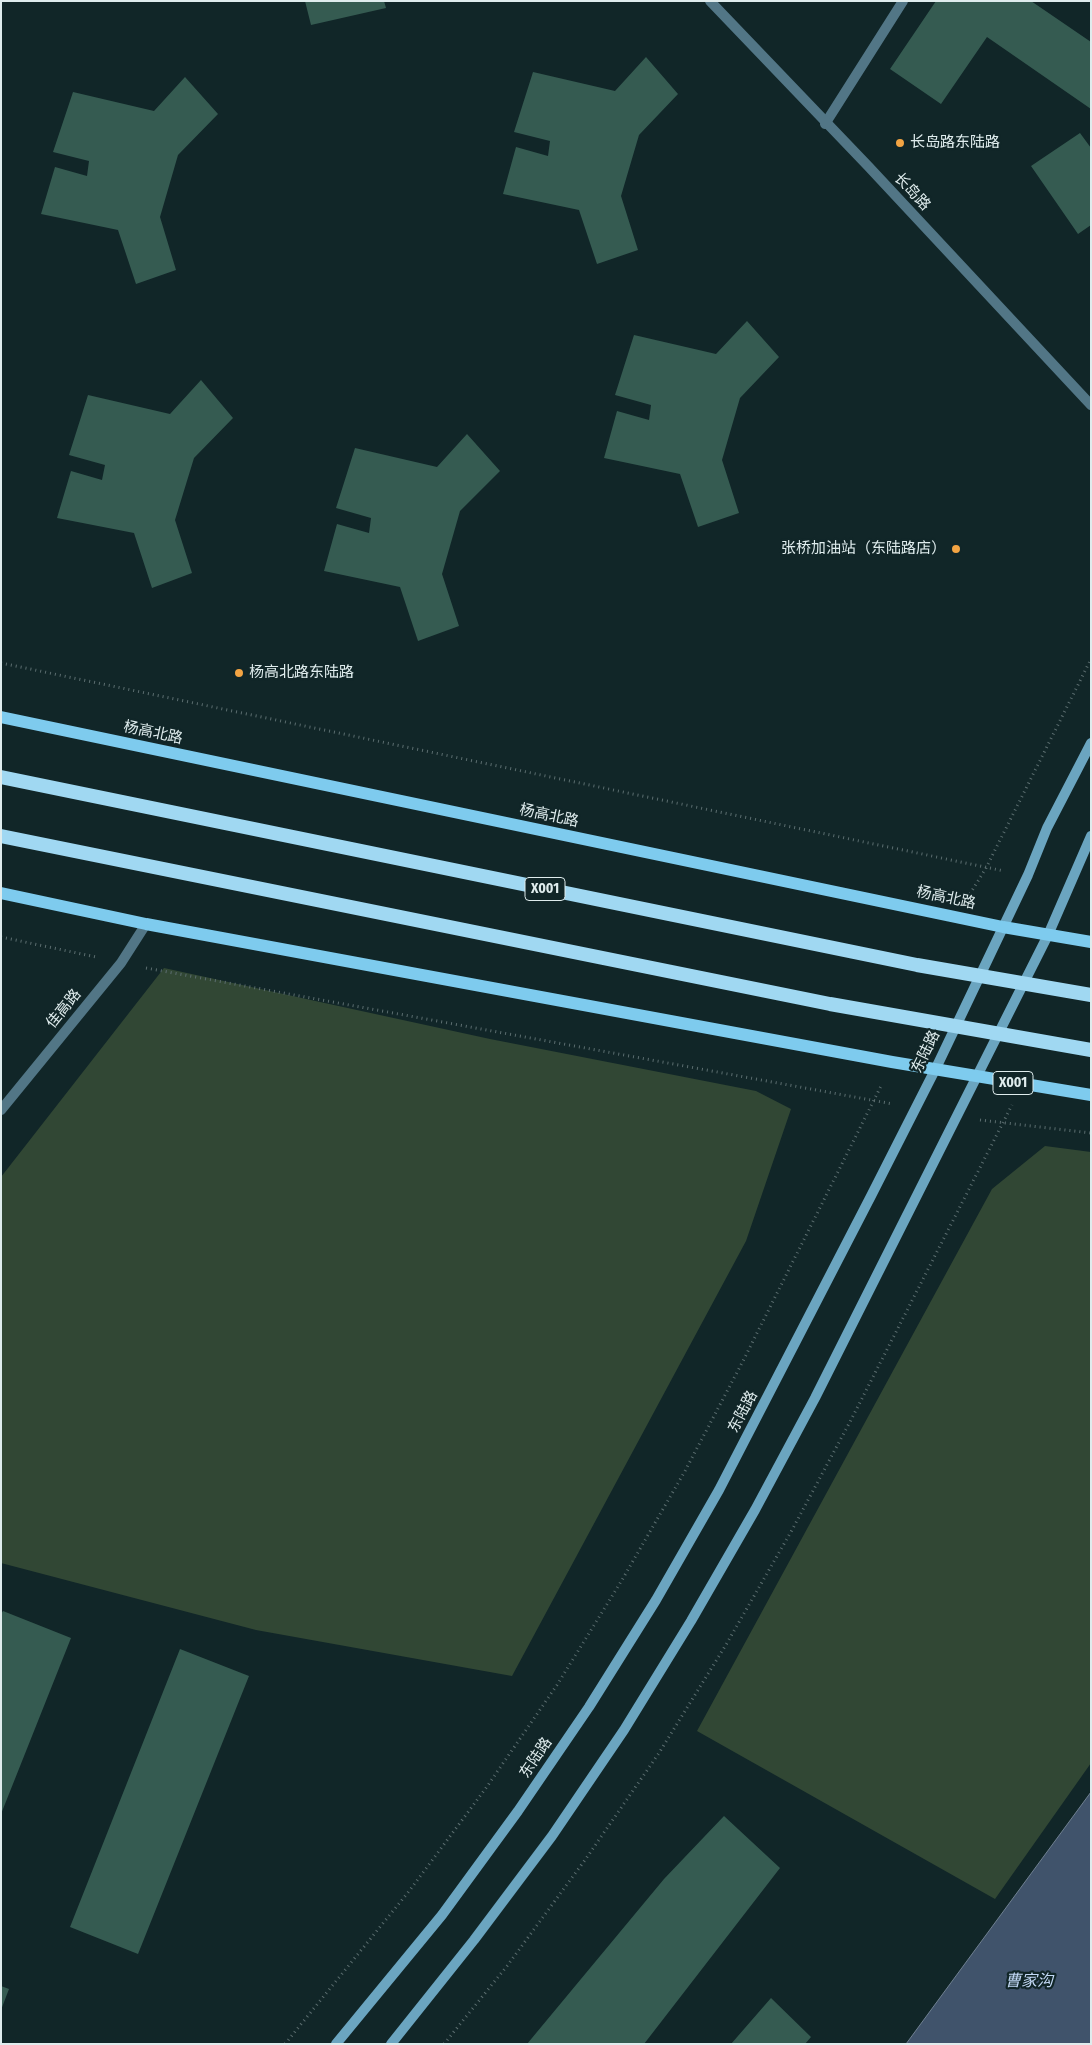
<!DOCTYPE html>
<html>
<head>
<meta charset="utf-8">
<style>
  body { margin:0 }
  #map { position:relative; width:1092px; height:2045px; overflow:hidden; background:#112628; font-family:"Fira Sans Condensed",sans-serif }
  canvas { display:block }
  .frame { position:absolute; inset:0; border:2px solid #dfeced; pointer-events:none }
</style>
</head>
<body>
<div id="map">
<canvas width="1092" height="2045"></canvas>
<div class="frame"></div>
</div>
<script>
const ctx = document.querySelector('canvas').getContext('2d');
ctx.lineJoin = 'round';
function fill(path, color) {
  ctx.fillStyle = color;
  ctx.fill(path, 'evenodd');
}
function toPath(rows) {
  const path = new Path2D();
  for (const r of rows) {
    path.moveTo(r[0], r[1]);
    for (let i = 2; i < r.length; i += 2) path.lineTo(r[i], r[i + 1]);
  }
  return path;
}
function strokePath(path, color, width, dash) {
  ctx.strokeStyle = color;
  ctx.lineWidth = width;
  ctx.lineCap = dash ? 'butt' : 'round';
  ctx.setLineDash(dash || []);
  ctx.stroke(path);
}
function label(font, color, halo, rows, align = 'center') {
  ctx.font = font + ' "Fira Sans Condensed","Noto Sans SC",sans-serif';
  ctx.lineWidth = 4.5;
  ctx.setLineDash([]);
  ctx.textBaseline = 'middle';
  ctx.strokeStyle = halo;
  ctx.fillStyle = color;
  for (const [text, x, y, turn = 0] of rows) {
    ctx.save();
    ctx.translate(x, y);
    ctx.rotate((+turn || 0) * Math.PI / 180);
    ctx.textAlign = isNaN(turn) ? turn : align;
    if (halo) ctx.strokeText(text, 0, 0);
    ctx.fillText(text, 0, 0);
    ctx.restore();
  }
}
fill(toPath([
  [164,968,490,1039,756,1091,791,1109,746,1241,512,1676,256,1630,1,1563,1,1177],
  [1045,1146,1091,1152,1091,1763,995,1899,697,1731,992,1189]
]), '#314734');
const water = toPath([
  [1091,1792,1091,2044,906,2044,1091,1792]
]);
fill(water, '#40536b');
strokePath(water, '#708192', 1);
fill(toPath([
  [305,1,384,1,386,8,311,25],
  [936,1,1031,1,1091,42,1091,109,987,37,941,104,890,69],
  [646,57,678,94,639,135,621,196,638,250,597,264,579,210,503,194,516,147,548,156,550,141,514,132,533,72,615,91],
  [185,77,218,114,178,155,160,217,176,270,136,284,118,230,41,214,55,167,87,176,89,161,53,152,73,92,154,111],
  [1080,133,1091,148,1091,225,1078,234,1031,166],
  [747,321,779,357,740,398,722,460,739,513,698,527,680,474,604,458,617,411,649,420,651,405,615,395,634,335,716,354],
  [201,380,233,418,194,458,175,520,192,573,152,588,134,533,57,518,71,471,102,480,105,465,69,455,88,395,170,414],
  [467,434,500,471,460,511,442,574,459,626,418,641,400,587,324,571,337,524,369,533,371,518,336,508,355,448,437,467],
  [3,1611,71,1638,1,1814,1,1614],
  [180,1649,249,1676,138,1954,70,1927],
  [724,1816,780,1868,644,2044,527,2044,664,1879],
  [1,1986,9,1989,1,2010],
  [771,1998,811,2037,805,2044,731,2044]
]), '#355b51');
strokePath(toPath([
  [1,663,1004,871],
  [970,894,986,868,1091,659],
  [1,937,96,957],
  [146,968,893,1104],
  [980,1120,1091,1133],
  [285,2044,410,1890,486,1788,557,1685,622,1580,685,1471,743,1361,882,1084],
  [444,2044,507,1966,585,1860,659,1753,727,1643,792,1530,852,1418,1012,1105]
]), '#5c6e70', 3, [1, 4]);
strokePath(toPath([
  [825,124,903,1]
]), '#527686', 10);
strokePath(toPath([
  [1,1110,121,963,146,924]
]), '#527686', 10);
strokePath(toPath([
  [710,1,868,166,1091,405]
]), '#527686', 10);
strokePath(toPath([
  [336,2044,442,1915,518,1811,589,1707,656,1600,719,1490,871,1196,936,1068,1028,875,1047,828,1091,743],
  [391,2044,474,1940,552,1836,624,1730,691,1621,755,1510,815,1398,1048,935,1091,836]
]), '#6ba5c0', 10);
strokePath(toPath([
  [1,717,1003,927,1091,942],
  [1,893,146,924,892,1062,1091,1095]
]), '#7ecbee', 12);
strokePath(toPath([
  [1,777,917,965,1091,995],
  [1,836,830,1004,1091,1050]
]), '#a0d8f2', 14);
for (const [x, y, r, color] of [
  [900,143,5,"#f3a443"],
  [956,549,5,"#f3a443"],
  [239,673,5,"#f3a443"]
]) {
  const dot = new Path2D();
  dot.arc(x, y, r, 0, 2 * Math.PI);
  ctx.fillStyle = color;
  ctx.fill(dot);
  strokePath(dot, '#112628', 2);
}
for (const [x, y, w] of [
  [545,889,40],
  [1013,1083,40]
]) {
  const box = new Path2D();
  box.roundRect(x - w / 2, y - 11.5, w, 23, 4);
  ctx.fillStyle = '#112628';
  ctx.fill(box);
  strokePath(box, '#dfeced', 1);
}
label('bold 14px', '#dfeced', null, [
  ["X001",545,889],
  ["X001",1013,1083]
]);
label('15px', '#dfeced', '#112628', [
  ["长岛路东陆路",910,143],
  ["张桥加油站（东陆路店）",946,549,"right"],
  ["杨高北路东陆路",249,673]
], 'left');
label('15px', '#dfeced', '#112628', [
  ["长岛路",912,192,47],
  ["杨高北路",153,733,12],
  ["杨高北路",549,816,12],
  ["杨高北路",946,898,12],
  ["佳高路",64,1009,-51],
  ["东陆路",926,1052,-64],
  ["东陆路",743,1412,-62],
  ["东陆路",536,1758,-56]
]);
label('italic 16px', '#c3d9f6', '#112628', [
  ["曹家沟",1029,1982]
]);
</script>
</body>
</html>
